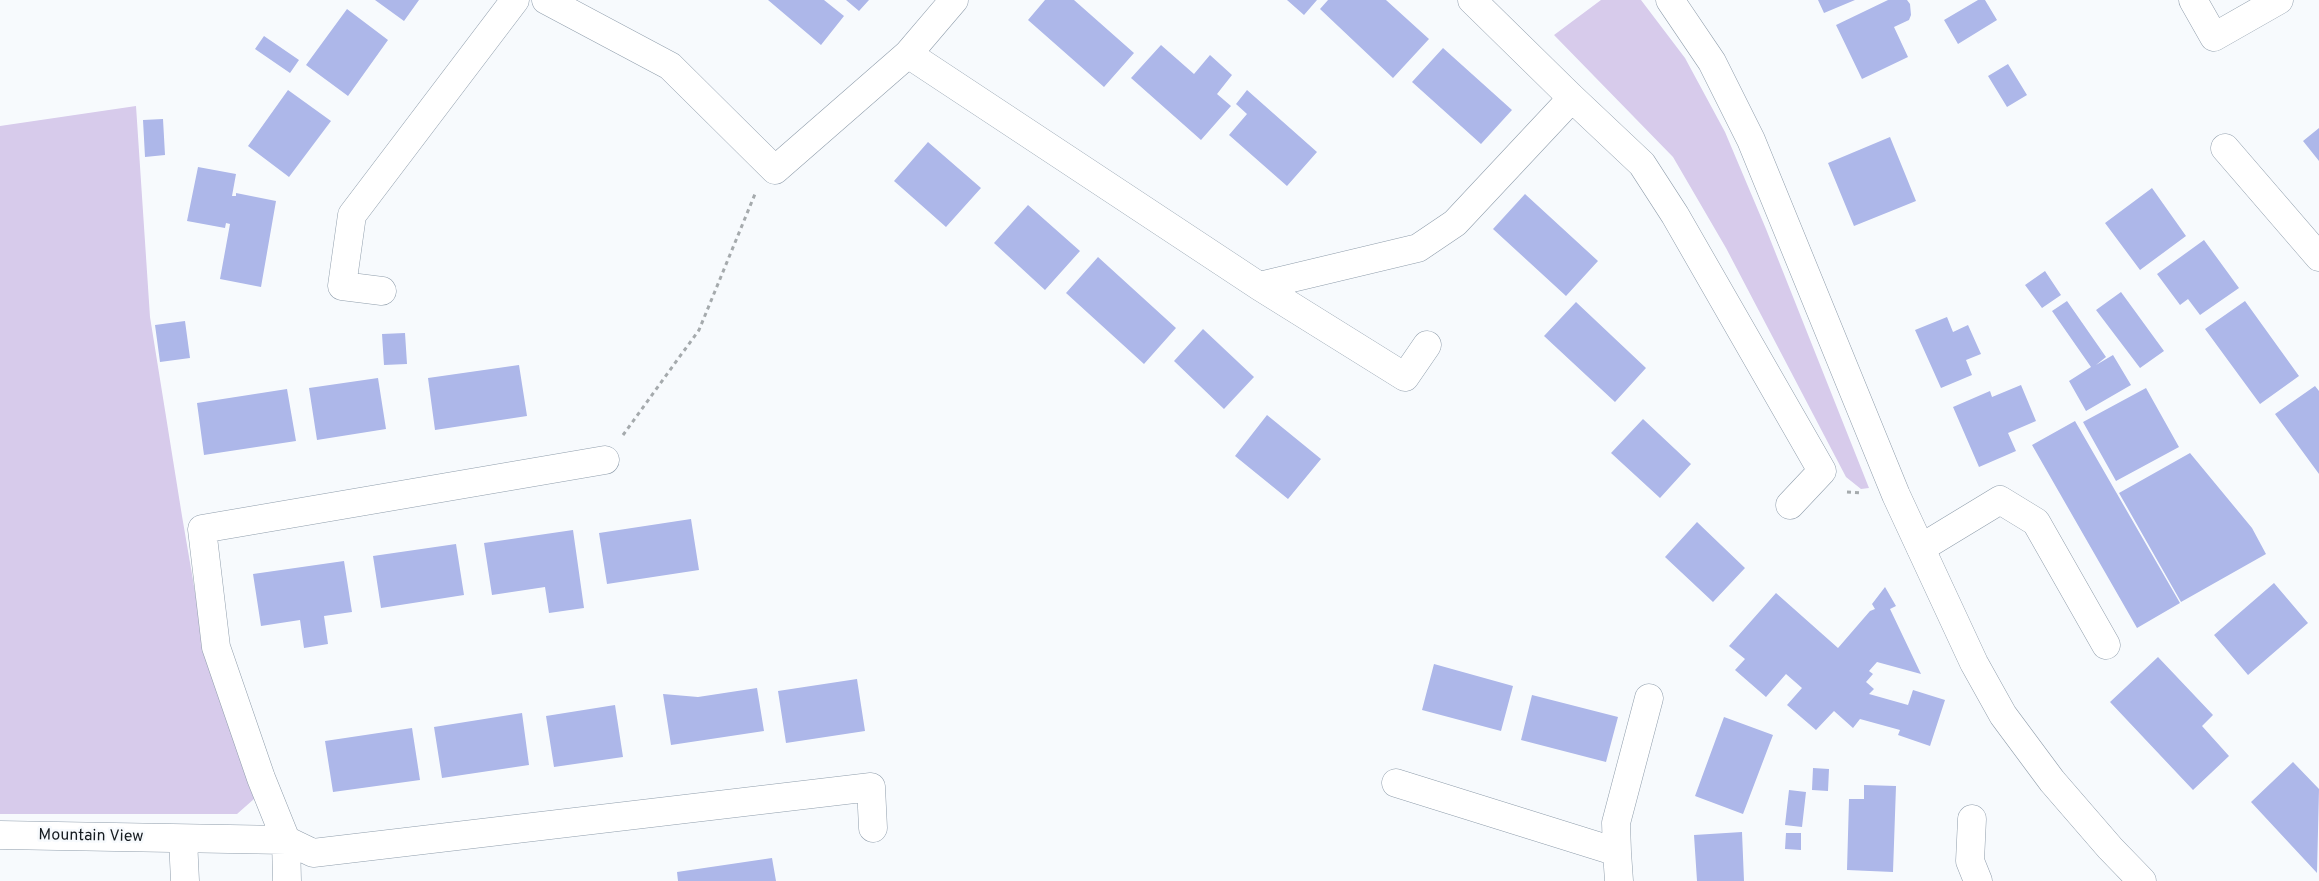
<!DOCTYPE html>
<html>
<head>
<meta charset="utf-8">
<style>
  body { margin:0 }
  canvas { display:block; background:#f7fafd }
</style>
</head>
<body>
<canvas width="2319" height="881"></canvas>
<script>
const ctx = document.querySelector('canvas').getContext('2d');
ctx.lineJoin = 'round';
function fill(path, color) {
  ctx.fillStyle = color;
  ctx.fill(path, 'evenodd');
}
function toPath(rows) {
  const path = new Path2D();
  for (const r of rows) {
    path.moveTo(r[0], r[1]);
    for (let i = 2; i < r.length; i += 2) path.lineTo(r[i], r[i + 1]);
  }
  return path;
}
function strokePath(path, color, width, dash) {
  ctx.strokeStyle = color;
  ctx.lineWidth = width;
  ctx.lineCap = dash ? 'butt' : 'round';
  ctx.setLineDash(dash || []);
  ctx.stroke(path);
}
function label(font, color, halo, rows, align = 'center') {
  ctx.font = font + ' Overpass,sans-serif';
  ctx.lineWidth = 5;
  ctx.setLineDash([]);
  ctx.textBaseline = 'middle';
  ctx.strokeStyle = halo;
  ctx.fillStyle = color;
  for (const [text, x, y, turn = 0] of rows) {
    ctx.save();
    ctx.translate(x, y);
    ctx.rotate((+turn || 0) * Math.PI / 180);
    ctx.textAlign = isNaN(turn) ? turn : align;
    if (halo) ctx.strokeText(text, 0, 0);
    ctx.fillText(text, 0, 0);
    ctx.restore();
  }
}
fill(toPath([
  [1601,0,1641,0,1685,58,1725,132,1766,229,1869,488,1861,489,1846,477,1726,248,1673,157,1554,35],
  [136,106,150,317,182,516,205,650,255,785,254,799,237,814,0,814,0,126]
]), '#d7cbeb');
fill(toPath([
  [375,0,419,0,404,21],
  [768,0,824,0,844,16,821,45],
  [846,0,869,0,859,11],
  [1045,0,1074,0,1134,53,1104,87,1028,20],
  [1287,0,1317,0,1304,15],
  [1328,0,1386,0,1429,39,1393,78,1320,9],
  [1818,0,1855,0,1824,13],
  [1888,0,1907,0,1910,4,1911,15,1909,20,1894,27,1908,57,1862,79,1836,25],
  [1978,0,1985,0,1997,20,1958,44,1944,20],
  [347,9,388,40,348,96,306,65],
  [264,36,299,60,290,73,255,49],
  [1161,45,1194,74,1210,55,1232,75,1217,94,1231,106,1201,140,1131,78],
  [1443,48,1512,110,1481,144,1412,82],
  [2008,64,2027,95,2007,107,1988,76],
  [288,90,331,121,289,177,248,146],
  [1247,90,1317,152,1287,186,1229,135,1247,114,1236,104],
  [163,119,165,155,145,157,143,120],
  [2319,128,2319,161,2303,141],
  [1890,137,1916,201,1854,226,1828,163],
  [928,142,981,188,946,227,894,181],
  [198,167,236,174,232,196,236,196,236,193,276,201,261,287,220,279,230,224,226,223,225,228,187,221],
  [2152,188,2186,236,2140,270,2105,223],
  [1525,194,1598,261,1566,296,1493,229],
  [1028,205,1080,251,1045,290,994,243],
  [2204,240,2239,288,2200,315,2188,299,2180,305,2157,274],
  [1098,257,1176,328,1144,364,1066,293],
  [2045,271,2061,295,2042,308,2025,285],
  [2121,292,2164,351,2140,368,2096,310],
  [2067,301,2106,357,2096,365,2113,355,2131,385,2086,411,2069,381,2091,367,2052,311],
  [2245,301,2299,376,2260,404,2205,329],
  [1576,302,1646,368,1615,402,1544,336],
  [1947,317,1953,332,1968,325,1981,354,1966,360,1972,375,1941,388,1915,330],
  [185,321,190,358,160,362,155,325],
  [1203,329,1254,377,1224,409,1174,361],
  [405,333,407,364,384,365,382,334],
  [519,365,527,416,435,430,428,378],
  [378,378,386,429,317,440,309,388],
  [2021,385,2036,421,2008,433,2016,451,1979,467,1953,407,1990,391,1992,397],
  [2315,386,2319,391,2319,474,2275,414],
  [2146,388,2179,447,2116,481,2083,422],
  [287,389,296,441,204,455,197,403],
  [1267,415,1321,459,1288,499,1235,456],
  [1643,419,1691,464,1660,498,1611,453],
  [2075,421,2180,603,2137,628,2032,445],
  [2190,453,2252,528,2266,554,2181,602,2119,493],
  [691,519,699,570,607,584,599,533],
  [1697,522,1745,568,1713,602,1665,557],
  [573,530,584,608,549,613,545,587,492,595,484,543],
  [456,544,464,595,381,608,373,556],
  [344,561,352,612,324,616,328,644,304,648,300,620,261,626,253,574],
  [2274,583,2308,623,2248,675,2214,635],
  [1885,587,1896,606,1890,609,1921,674,1877,662,1869,671,1873,674,1866,682,1874,689,1869,694,1908,705,1913,690,1945,700,1930,746,1898,735,1900,730,1860,719,1853,728,1834,711,1816,730,1787,705,1802,688,1786,674,1766,697,1735,670,1745,659,1729,646,1776,593,1838,648,1870,611,1875,609,1872,604],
  [2158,657,2213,715,2202,726,2229,756,2193,790,2110,702],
  [1434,664,1513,686,1501,731,1422,710],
  [857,679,865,731,786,743,778,691],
  [757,688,764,731,671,745,663,694,698,697],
  [1532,695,1618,717,1606,762,1521,740],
  [615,705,623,757,554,767,546,716],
  [522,713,529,765,442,778,434,727],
  [1724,717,1773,735,1743,814,1695,796],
  [412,728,420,780,333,792,325,741],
  [2293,762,2319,789,2317,873,2251,802],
  [1813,768,1829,769,1828,791,1812,790],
  [1864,785,1896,786,1893,872,1847,870,1849,799,1864,799],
  [1789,790,1806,792,1802,827,1785,825],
  [1742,832,1744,881,1697,881,1694,835],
  [1786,833,1801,833,1801,850,1785,849],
  [772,858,776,881,678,881,677,872]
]), '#adb7e9');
const minor = toPath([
  [546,0,670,66,775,170,908,54,954,0],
  [2193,0,2214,37,2279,0],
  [908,54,1259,286,1405,377,1427,345],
  [1572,98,1642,164,1675,215,1822,471,1790,505],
  [2225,148,2319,257],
  [1259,286,1418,248,1455,223,1572,98,1472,0],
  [382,291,342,286,352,215,515,0],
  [1921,548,2000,500,2036,522,2106,645],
  [1396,783,1617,852,1619,881],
  [1972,819,1970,861,1978,881],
  [0,835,286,840,313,853,871,787,873,828],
  [183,839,185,881],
  [1617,852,1616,823,1649,698],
  [287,881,286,840,261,778,216,647,202,529,605,460]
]);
const major = toPath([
  [1670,0,1712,62,1751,140,1896,495,1974,663,2003,715,2052,781,2110,848,2142,881]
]);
strokePath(minor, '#909eac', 29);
strokePath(major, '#909eac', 29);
strokePath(toPath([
  [623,435,699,330,755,194],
  [1847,492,1861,493]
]), '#a5aaad', 3, [4, 4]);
strokePath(minor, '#fff', 28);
strokePath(major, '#fff', 28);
label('16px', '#161c21', '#f7fafd', [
  ["Mountain View",91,837,1]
]);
</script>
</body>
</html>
